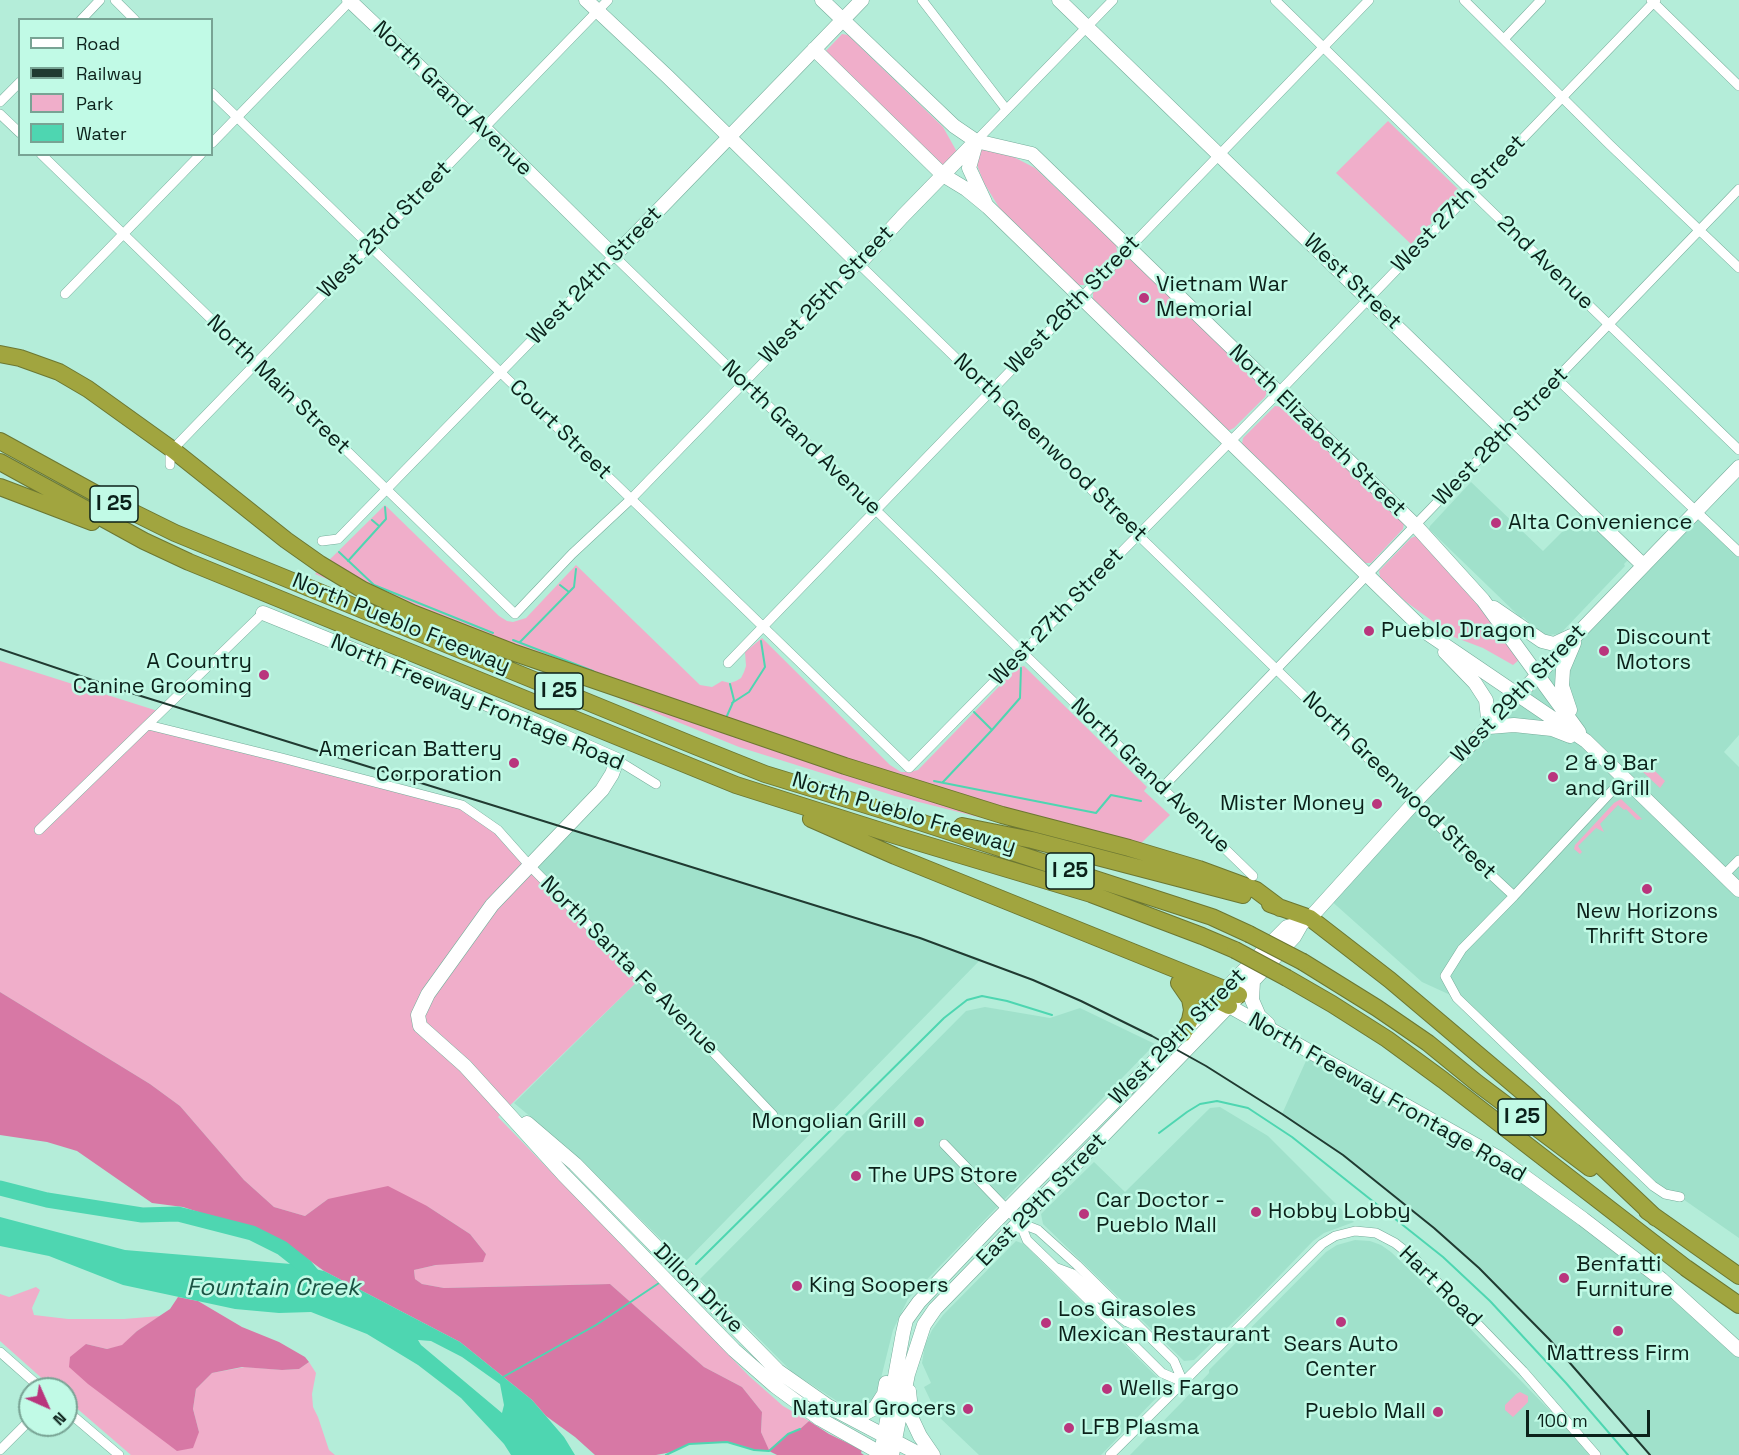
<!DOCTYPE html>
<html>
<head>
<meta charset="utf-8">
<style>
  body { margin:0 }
  #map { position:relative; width:1739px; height:1455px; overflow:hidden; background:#b4edd9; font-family:"Space Grotesk",sans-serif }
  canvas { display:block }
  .legend { position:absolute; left:18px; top:18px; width:195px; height:138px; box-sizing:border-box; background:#c1fae6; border:2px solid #78a394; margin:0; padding:8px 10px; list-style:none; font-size:18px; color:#0b211a }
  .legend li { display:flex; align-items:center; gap:12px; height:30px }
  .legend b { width:30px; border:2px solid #78a394 }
  .north { position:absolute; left:18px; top:1377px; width:60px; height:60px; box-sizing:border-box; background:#c1fae6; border:2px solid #78a394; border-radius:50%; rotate:135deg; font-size:16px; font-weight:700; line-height:24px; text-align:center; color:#0b211a }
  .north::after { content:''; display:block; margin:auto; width:21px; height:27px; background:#b9367d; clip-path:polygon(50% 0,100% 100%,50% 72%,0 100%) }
  .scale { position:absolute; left:1526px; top:1410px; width:124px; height:27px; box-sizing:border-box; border:3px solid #0b211a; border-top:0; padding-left:8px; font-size:18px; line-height:21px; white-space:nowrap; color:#0b211a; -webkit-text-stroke:4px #c1fae6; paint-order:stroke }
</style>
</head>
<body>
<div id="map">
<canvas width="1739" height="1455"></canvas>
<ul class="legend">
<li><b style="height:8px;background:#fff"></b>Road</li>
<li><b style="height:8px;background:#203a31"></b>Railway</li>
<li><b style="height:16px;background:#f0aeca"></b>Park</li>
<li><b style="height:16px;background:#4ed6b1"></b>Water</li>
</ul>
<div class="north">N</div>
<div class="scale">100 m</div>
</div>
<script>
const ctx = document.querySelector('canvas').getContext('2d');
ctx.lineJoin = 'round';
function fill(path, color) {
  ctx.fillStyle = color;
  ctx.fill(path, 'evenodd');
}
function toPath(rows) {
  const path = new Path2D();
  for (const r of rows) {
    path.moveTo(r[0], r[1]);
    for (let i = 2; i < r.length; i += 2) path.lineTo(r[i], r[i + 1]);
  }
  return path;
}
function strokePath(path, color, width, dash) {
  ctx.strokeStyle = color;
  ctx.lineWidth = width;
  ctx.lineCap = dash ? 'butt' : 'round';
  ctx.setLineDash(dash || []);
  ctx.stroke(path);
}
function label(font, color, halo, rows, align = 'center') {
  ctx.font = font + ' "Space Grotesk",sans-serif';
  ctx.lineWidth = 5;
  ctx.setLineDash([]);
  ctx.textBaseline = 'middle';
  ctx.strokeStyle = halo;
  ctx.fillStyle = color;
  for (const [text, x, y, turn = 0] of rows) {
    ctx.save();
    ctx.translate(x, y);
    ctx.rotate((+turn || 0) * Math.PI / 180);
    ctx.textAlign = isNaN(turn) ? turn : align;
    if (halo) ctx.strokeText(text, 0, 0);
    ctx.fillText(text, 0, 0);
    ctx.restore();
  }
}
fill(toPath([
  [1471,482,1543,551,1581,513,1629,559,1624,564,1625,566,1560,634,1547,635,1542,634,1523,617,1521,618,1429,529,1430,526],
  [1696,511,1739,552,1739,735,1724,752,1739,767,1739,1238,1680,1197,1665,1194,1457,998,1422,982,1328,898],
  [567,828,920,938,981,959,686,1261,680,1258,568,1148,514,1103,641,978,530,866],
  [985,1007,1050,1018,1080,1008,1155,1044,908,1299,893,1330,879,1386,871,1403,864,1408,853,1407,840,1403,792,1372,700,1279,966,1011],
  [1310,1052,1399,1101,1586,1222,1739,1351,1739,1455,1650,1455,1549,1339,1479,1268,1434,1228,1343,1155,1282,1114],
  [1220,1107,1268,1136,1354,1222,1324,1233,1313,1241,1255,1301,1194,1360,1184,1361,1043,1224,1041,1214,1094,1162,1125,1192,1210,1108],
  [1355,1240,1370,1241,1381,1245,1391,1252,1453,1311,1560,1421,1589,1455,1130,1455,1182,1402,1209,1373,1209,1370,1326,1252,1337,1245],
  [1016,1241,1024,1244,1162,1382,1164,1390,1101,1455,979,1455,938,1416,924,1387,931,1383,922,1363,925,1345,932,1330,943,1315]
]), '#a0e1cb');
fill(toPath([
  [842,34,848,35,943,127,957,152,943,167,824,53],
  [1388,121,1459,190,1458,196,1411,244,1336,173],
  [982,149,1008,154,1035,168,1116,245,1117,252,1084,285,1078,285,1000,209,984,183,975,160,978,150],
  [1126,259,1132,260,1265,389,1267,392,1265,397,1234,428,1230,430,1227,430,1093,300,1093,293],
  [1275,406,1283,407,1404,523,1403,529,1371,563,1365,563,1242,444,1243,438],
  [385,505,499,616,507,621,513,622,526,618,576,565,700,685,712,687,722,681,730,683,736,681,741,678,744,672,746,666,745,652,762,638,890,765,901,772,909,772,918,770,1017,668,1024,666,1147,787,1144,791,1170,815,1129,855,895,796,739,747,315,574],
  [1416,536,1448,567,1520,659,1513,665,1483,648,1454,637,1405,601,1380,577,1379,571,1411,538],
  [0,661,161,712,149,724,462,805,498,830,641,978,498,1117,749,1376,783,1406,809,1421,800,1429,788,1434,769,1451,761,1432,762,1412,742,1387,704,1367,610,1284,444,1288,422,1284,415,1279,414,1270,486,1254,470,1234,427,1206,328,1199,305,1216,274,1207,244,1180,180,1106,150,1084,0,992],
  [1649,765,1665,781,1660,788,1643,772],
  [1621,799,1642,819,1637,820,1626,809,1624,810,1618,805,1600,824,1604,832,1596,828,1578,846,1582,852,1580,854,1574,849,1575,845,1614,803],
  [36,1287,40,1290,32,1308,34,1315,68,1319,124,1319,160,1316,137,1331,122,1346,107,1349,86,1344,199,1432,193,1409,196,1389,212,1373,245,1367,282,1370,299,1369,309,1362,316,1373,312,1394,313,1407,318,1417,329,1450,335,1455,131,1455,66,1399,66,1389,54,1389,0,1341,0,1294,9,1297],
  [1520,1392,1528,1396,1528,1402,1513,1417,1505,1410,1505,1405,1516,1394]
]), '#f0aeca');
fill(toPath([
  [0,992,150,1084,180,1106,244,1180,274,1207,305,1216,328,1199,388,1186,427,1206,470,1234,486,1254,483,1262,436,1265,414,1270,415,1279,422,1284,444,1288,610,1284,704,1367,742,1387,762,1412,761,1432,769,1450,788,1434,800,1429,809,1421,829,1434,862,1450,861,1453,864,1455,777,1455,769,1451,754,1450,727,1442,689,1444,672,1452,656,1455,595,1455,575,1437,546,1416,532,1400,460,1342,324,1271,287,1244,235,1224,183,1207,152,1203,77,1151,47,1142,0,1135],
  [178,1297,198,1301,242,1327,279,1342,305,1357,309,1362,299,1369,282,1370,242,1367,212,1373,196,1389,193,1409,199,1432,193,1448,177,1451,88,1384,69,1367,70,1357,86,1344,107,1349,122,1345,137,1331,170,1309]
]), '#d778a5');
fill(toPath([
  [0,1217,125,1250,291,1264,324,1271,460,1342,532,1400,564,1437,575,1455,511,1455,504,1444,461,1398,418,1365,367,1334,311,1312,279,1313,235,1309,123,1285,49,1256,0,1246],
  [418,1340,431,1341,462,1357,500,1384,504,1405,502,1413,421,1345]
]), '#4ed6b1');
strokePath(toPath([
  [372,520,379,526],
  [339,552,374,585,493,633],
  [348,561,386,519,385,507],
  [560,585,569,592],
  [513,640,593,671],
  [520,642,574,587,576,569],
  [732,703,749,692,765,667,761,641],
  [974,712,992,730],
  [726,718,734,700,730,684],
  [934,781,1096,813,1111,795,1141,801],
  [943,782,992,730,1020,698,1021,668],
  [1159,1133,1187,1112,1200,1104,1217,1101,1248,1108,1292,1137,1443,1257,1490,1301,1566,1383,1628,1455],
  [696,1264,944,1018,967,1000,982,996,1007,1001,1052,1015],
  [503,1377,596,1325,659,1283],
  [666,1455,689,1444,727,1442,754,1450,769,1451,788,1434,800,1429]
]), '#4ed6b1', 2);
strokePath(toPath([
  [0,1188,47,1200,142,1215,178,1214,252,1233,282,1248,306,1267,319,1283]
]), '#4ed6b1', 15);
const street = toPath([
  [115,0,135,20],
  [922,0,1006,109],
  [1275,0,1456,177,1739,450],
  [1464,0,1609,144,1739,268],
  [1651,0,1739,86],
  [81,20,100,0],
  [1504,39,1541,0],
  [212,93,909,768,1278,393,1656,0],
  [0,102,20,82],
  [0,114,20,133],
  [976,141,1113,0],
  [212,143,351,0],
  [41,154,515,614,572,554,631,499,859,264,1414,803,1514,896],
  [65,294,201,154],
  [1556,378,1739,552],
  [170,465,170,456,175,447,608,0],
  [322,541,338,539,614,256,1253,876],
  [728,663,1369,0],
  [148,725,282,758,462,805,498,830,530,866,693,1031,773,1115],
  [617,760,656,784],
  [1624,778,1514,896,1462,949,1445,976,1457,998,1653,1186,1665,1194,1680,1197],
  [1162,788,1739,189],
  [39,830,263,613],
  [1724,875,1739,860],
  [944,1144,1020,1223,1027,1240,1055,1267,1162,1373,1183,1382],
  [1020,1223,1038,1230,1077,1265,1174,1361,1183,1382],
  [1057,1268,1073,1274,1098,1298,1104,1299,1108,1296],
  [1103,1315,1107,1312,1112,1311,1127,1322,1136,1326],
  [0,1352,42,1389],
  [66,1410,119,1455],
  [0,1450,30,1420],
  [1110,1455,1322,1244,1335,1236,1355,1231,1376,1233,1395,1243,1414,1258,1523,1371,1596,1455]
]);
const secondary = toPath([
  [349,0,484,128,614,256,862,0],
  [586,0,668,77,859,264,902,217,976,141],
  [822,0,954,126,976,141,1032,154,1416,526,1483,600,1579,732],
  [1059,0,1643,565],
  [814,49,943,175,966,189,988,207,1427,633,1586,741,1739,890],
  [976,143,969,168,985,202],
  [1494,608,1542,641,1554,644,1571,636],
  [263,613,529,721,617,760,612,774,602,790,492,905,428,994,418,1015,420,1026,465,1066,563,1174,734,1350,775,1386,820,1419,884,1455],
  [1445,652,1475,683,1486,700,1489,727,1514,725,1552,729,1570,736],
  [1570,710,1562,686,1563,669,1574,643],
  [1253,981,1252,1000,1259,1016,1268,1024],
  [1229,1006,1499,1158,1583,1219,1661,1279,1739,1350],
  [527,1123,575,1164,778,1371,828,1406,921,1455],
  [909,1391,912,1419,920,1436,933,1455],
  [847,1413,860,1416,875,1408,884,1394,886,1383],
  [881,1453,903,1333,906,1320,919,1302,992,1225,1287,927,1302,923,1310,918,1414,803,1739,467],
  [892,1455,908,1374,924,1325,935,1309,1253,981,1294,937,1302,923]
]);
const highway = toPath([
  [0,354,20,358,59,372,88,389,173,450,286,540,320,564,363,590,412,613,512,652,845,766,1002,815,1129,848,1199,869,1256,890,1280,908],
  [0,441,100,496,175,533,695,746,765,774,889,812,1212,917,1249,934],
  [0,462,144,541,189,562,736,785,897,836,1091,894,1202,936,1235,950],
  [0,487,92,522],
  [811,819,895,856,1239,995],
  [962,826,1032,840,1243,895],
  [1270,904,1310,918,1390,980,1526,1095,1656,1218],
  [1303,962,1377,1008,1428,1043,1477,1083,1590,1168],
  [1287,978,1332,1004,1387,1039,1443,1080,1686,1268,1739,1305],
  [1179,983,1190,999,1192,1010,1190,1020,1183,1034],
  [1190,987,1229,1006],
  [1647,1211,1739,1276]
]);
strokePath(street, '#76ad9b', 10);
strokePath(secondary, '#76ad9b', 15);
strokePath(highway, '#6c7732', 18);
strokePath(street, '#fff', 9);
strokePath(secondary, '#fff', 14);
strokePath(highway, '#a1a53f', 16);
strokePath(toPath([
  [0,649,128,692,920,938,1033,980,1081,1001,1152,1036,1206,1066,1282,1114,1343,1155,1434,1228,1479,1268,1549,1339,1650,1455]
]), '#203a31', 2);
const highwayBridge = toPath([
  [1249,934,1303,962],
  [1235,950,1287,978]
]);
strokePath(highwayBridge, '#6c7732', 18, []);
strokePath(highwayBridge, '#a1a53f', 16);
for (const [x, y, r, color] of [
  [1144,298,6,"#b9367d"],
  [1496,523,6,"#b9367d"],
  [1369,631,6,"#b9367d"],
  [1604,651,6,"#b9367d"],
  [264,675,6,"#b9367d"],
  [514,763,6,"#b9367d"],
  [1553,777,6,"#b9367d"],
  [1377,804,6,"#b9367d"],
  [1647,889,6,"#b9367d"],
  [919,1122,6,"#b9367d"],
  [856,1176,6,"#b9367d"],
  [1256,1212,6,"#b9367d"],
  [1084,1214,6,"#b9367d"],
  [1564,1278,6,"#b9367d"],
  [797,1286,6,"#b9367d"],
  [1341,1322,6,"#b9367d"],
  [1046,1323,6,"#b9367d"],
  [1618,1331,6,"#b9367d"],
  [1107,1389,6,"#b9367d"],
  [968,1409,6,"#b9367d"],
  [1438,1412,6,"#b9367d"],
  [1069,1428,6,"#b9367d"]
]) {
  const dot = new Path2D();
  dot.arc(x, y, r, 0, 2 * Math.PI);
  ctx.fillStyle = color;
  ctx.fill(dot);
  strokePath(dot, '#c1fae6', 2);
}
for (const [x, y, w] of [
  [114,504,48],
  [559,691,48],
  [1070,871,48],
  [1522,1117,48]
]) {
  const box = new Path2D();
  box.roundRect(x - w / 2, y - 18, w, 36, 4.5);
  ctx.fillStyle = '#c1fae6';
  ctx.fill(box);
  strokePath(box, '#0b211a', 1.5);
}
label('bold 21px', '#0b211a', null, [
  ["I 25",114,504],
  ["I 25",559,691],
  ["I 25",1070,871],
  ["I 25",1522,1117]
]);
label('22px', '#0b211a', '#c1fae6', [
  ["North Grand Avenue",452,99,44],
  ["West 27th Street",1459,204,-46],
  ["West 23rd Street",385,230,-46],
  ["2nd Avenue",1545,263,44],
  ["West 24th Street",595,276,-46],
  ["West Street",1352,282,44],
  ["West 25th Street",827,295,-46],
  ["West 26th Street",1073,305,-46],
  ["North Main Street",278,385,44],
  ["Court Street",560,430,44],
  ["North Elizabeth Street",1317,431,44],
  ["West 28th Street",1501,437,-46],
  ["North Grand Avenue",801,438,44],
  ["North Greenwood Street",1050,448,44],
  ["West 27th Street",1057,617,-46],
  ["North Pueblo Freeway",401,624,22],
  ["West 29th Street",1519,694,-46],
  ["North Freeway Frontage Road",477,703,23],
  ["North Grand Avenue",1150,776,44],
  ["North Greenwood Street",1399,786,44],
  ["North Pueblo Freeway",904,814,17],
  ["North Santa Fe Avenue",629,966,45],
  ["West 29th Street",1178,1037,-45],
  ["North Freeway Frontage Road",1387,1098,30],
  ["East 29th Street",1042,1200,-46],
  ["Hart Road",1440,1287,44],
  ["Dillon Drive",698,1289,45]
]);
label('22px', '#0b211a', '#c1fae6', [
  ["Vietnam War",1156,285],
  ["Memorial",1156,310],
  ["Alta Convenience",1508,523],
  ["Pueblo Dragon",1381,631],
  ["Discount",1616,638],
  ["Motors",1616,663],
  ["A Country",252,662,"right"],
  ["Canine Grooming",252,687,"right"],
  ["American Battery",502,750,"right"],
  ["Corporation",502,775,"right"],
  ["2 & 9 Bar",1565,764],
  ["and Grill",1565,789],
  ["Mister Money",1365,804,"right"],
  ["New Horizons",1647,912,"center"],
  ["Thrift Store",1647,937,"center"],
  ["Mongolian Grill",907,1122,"right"],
  ["The UPS Store",868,1176],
  ["Car Doctor -",1096,1201],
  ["Pueblo Mall",1096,1226],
  ["Hobby Lobby",1268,1212],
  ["Benfatti",1576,1265],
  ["Furniture",1576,1290],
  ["King Soopers",809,1286],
  ["Los Girasoles",1058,1310],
  ["Mexican Restaurant",1058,1335],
  ["Sears Auto",1341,1345,"center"],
  ["Center",1341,1370,"center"],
  ["Mattress Firm",1618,1354,"center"],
  ["Wells Fargo",1119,1389],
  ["Natural Grocers",956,1409,"right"],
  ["Pueblo Mall",1426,1412,"right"],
  ["LFB Plasma",1081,1428]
], 'left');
label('italic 24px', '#1b5343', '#c1fae6', [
  ["Fountain Creek",273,1288]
]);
</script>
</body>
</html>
